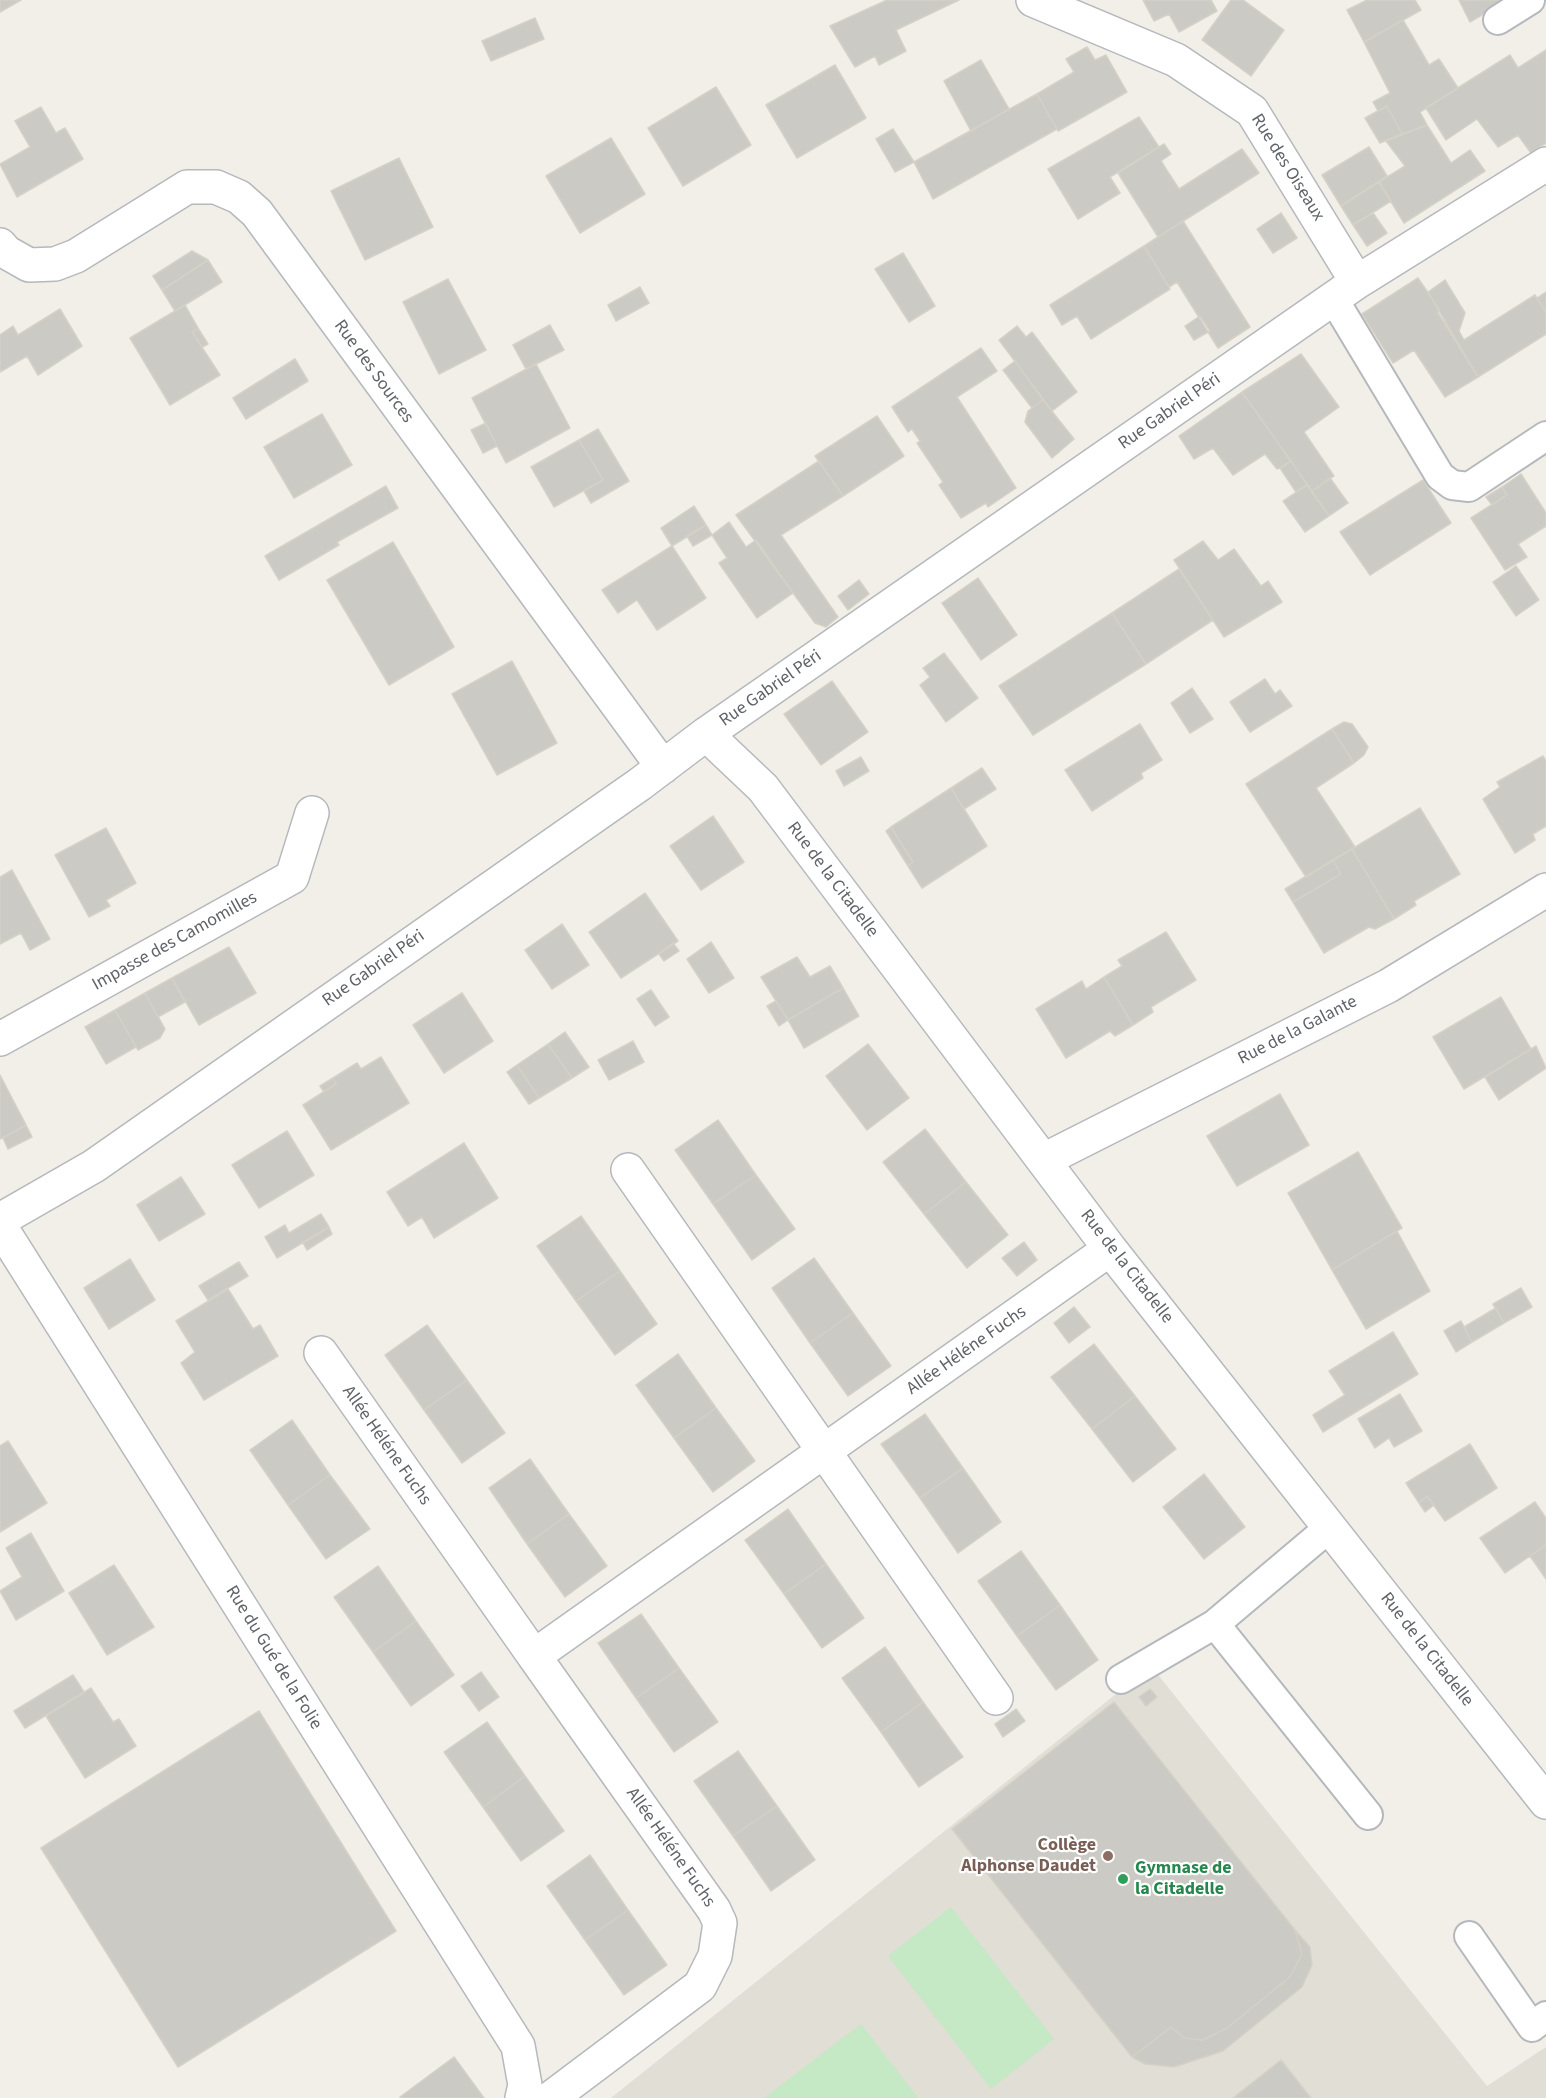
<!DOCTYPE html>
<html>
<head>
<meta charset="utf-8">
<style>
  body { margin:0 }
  canvas { display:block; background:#f1efe8 }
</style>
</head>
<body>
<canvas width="1546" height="2098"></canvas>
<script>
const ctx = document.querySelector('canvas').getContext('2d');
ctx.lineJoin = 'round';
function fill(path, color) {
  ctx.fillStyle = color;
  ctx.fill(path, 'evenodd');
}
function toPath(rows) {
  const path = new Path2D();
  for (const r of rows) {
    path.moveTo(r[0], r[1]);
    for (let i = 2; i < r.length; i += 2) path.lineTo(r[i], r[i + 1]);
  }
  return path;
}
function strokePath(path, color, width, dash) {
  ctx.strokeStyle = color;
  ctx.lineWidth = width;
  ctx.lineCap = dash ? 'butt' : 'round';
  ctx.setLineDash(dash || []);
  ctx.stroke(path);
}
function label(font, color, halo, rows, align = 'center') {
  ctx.font = font + ' "Source Sans 3",sans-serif';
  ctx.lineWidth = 4.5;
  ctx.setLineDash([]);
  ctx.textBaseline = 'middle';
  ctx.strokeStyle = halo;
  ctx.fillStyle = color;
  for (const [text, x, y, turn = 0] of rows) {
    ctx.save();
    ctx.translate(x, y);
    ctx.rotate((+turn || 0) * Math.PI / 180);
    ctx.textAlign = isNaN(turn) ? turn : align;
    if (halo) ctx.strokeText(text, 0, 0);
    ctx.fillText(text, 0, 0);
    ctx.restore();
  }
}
fill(toPath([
  [1151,1666,1487,2086,1546,2047,1546,2098,611,2098]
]), '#e1ded6');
fill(toPath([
  [951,1907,1054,2039,991,2089,888,1956],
  [861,2024,918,2098,764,2098]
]), '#c5e8c5');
const building = toPath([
  [0,0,21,0,0,12,0,0],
  [887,0,959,0,896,30,906,51,879,65,875,56,855,67,830,26,887,0],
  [1143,0,1211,0,1217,11,1179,32,1169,14,1154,21,1143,0],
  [1231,0,1243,0,1284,30,1251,76,1202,40,1231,0],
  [1367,0,1415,0,1421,10,1364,42,1347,10,1367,0],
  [1459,0,1507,0,1470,22,1459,0],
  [535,18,544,39,491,61,482,41,535,18],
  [1403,20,1429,65,1439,59,1458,88,1420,112,1427,125,1402,134,1387,106,1378,111,1373,102,1390,93,1364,42,1403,20],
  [1087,47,1095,60,1106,55,1127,92,1058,131,1037,94,1074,72,1066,59,1087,47],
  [1546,50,1546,143,1531,153,1518,135,1498,147,1477,119,1446,140,1426,108,1510,55,1518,68,1546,50],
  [981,60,1009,109,971,131,944,81,981,60],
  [835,65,866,118,797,158,766,105,835,65],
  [716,87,751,145,683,186,648,128,716,87],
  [1037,94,1057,129,933,199,914,162,1037,94],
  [1387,106,1402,134,1380,143,1365,118,1387,106],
  [41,107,56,133,65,128,83,159,17,197,0,164,30,147,15,121,41,107],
  [1139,117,1159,147,1110,177,1120,193,1078,219,1048,169,1139,117],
  [1427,125,1451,163,1470,150,1485,171,1404,223,1379,182,1405,166,1386,141,1427,125],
  [893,129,914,162,895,172,876,139,893,129],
  [611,138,645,194,580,233,546,176,611,138],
  [1164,144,1171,154,1161,161,1179,189,1242,149,1259,173,1158,237,1118,173,1164,144],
  [1369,147,1387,176,1341,206,1322,175,1369,147],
  [399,158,433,227,365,260,331,191,399,158],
  [1379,182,1391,201,1353,225,1341,206,1379,182],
  [1281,213,1297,238,1273,253,1257,229,1281,213],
  [1373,213,1387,233,1367,246,1353,225,1373,213],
  [1183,221,1250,327,1218,348,1177,282,1169,287,1144,246,1183,221],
  [1144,246,1170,289,1091,339,1077,316,1062,325,1050,305,1144,246],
  [192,251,208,260,162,290,153,276,192,251],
  [903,253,935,306,909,322,875,269,903,253],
  [208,260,222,282,175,311,162,290,208,260],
  [1418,278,1439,309,1438,313,1478,377,1445,397,1414,350,1393,363,1362,314,1418,278],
  [448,279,486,350,439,374,403,302,448,279],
  [1445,280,1465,313,1459,331,1464,340,1535,295,1546,313,1546,334,1478,377,1428,292,1445,280],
  [640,287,649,303,616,321,608,305,640,287],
  [1546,292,1546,313,1537,298,1546,292],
  [185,305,198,328,192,332,220,375,170,405,130,338,185,305],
  [60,309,82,346,38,375,27,356,0,372,0,335,13,326,18,335,60,309],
  [1200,316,1210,331,1194,340,1185,326,1200,316],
  [550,325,564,350,526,369,513,345,550,325],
  [1017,326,1026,337,1032,332,1077,392,1052,411,999,340,1017,326],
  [198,328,208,344,202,347,192,332,198,328],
  [981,348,997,371,957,397,1016,488,988,507,986,503,961,518,939,485,943,482,917,443,920,441,912,429,908,432,892,407,981,348],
  [1301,354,1339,407,1304,432,1334,476,1312,491,1242,392,1301,354],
  [295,359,308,381,246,419,233,398,295,359],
  [1015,361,1043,400,1032,408,1003,370,1015,361],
  [536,364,570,428,506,463,472,398,536,364],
  [1242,392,1291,461,1280,468,1277,469,1265,454,1233,475,1213,448,1194,459,1179,436,1242,392],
  [1043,400,1074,439,1052,458,1025,422,1028,411,1043,400],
  [322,414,352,465,294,498,264,447,322,414],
  [877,416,904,456,843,496,815,456,877,416],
  [486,423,497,446,483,453,471,430,486,423],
  [598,429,629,481,591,503,584,491,603,480,579,440,598,429],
  [579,440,603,480,554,507,531,467,579,440],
  [819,461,843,496,781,535,838,617,826,627,815,623,736,515,819,461],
  [1291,461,1307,485,1296,492,1280,468,1291,461],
  [1521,474,1546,513,1546,526,1518,544,1527,557,1505,570,1471,518,1507,495,1502,487,1521,474],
  [1330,478,1348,503,1329,516,1312,491,1330,478],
  [1423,480,1451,523,1370,575,1340,532,1423,480],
  [1307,485,1329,516,1305,532,1283,501,1307,485],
  [386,486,398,508,337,542,339,545,279,580,265,556,386,486],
  [1502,487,1507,495,1492,505,1486,497,1502,487],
  [694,506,706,525,672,546,661,528,694,506],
  [729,522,746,547,756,540,793,593,757,618,719,563,727,558,712,535,729,522],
  [706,525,712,535,693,546,687,536,706,525],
  [1203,541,1218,560,1234,549,1261,586,1268,581,1282,602,1224,637,1174,560,1203,541],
  [393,542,454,647,389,685,327,580,393,542],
  [672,546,706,598,657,630,637,600,618,613,602,590,672,546],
  [1516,566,1539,600,1516,616,1493,582,1516,566],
  [1179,569,1213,620,1146,664,1112,613,1179,569],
  [978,578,1017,635,981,660,942,603,978,578],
  [859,580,869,594,848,610,838,596,859,580],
  [1112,613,1146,664,1033,735,999,686,1112,613],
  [944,653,978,698,946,722,920,685,930,677,923,668,944,653],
  [512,661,557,743,497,775,452,694,512,661],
  [1265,679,1275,694,1280,690,1292,706,1250,732,1230,702,1265,679],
  [832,681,868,732,821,765,784,714,832,681],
  [1192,688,1213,719,1190,733,1171,703,1192,688],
  [1344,722,1352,724,1368,747,1364,755,1354,763,1332,729,1344,722],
  [1140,724,1162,760,1141,773,1143,778,1092,811,1065,770,1140,724],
  [1332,729,1354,763,1316,788,1355,847,1306,877,1246,784,1332,729],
  [1543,756,1546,761,1546,826,1533,834,1535,840,1515,853,1483,799,1500,787,1497,782,1543,756],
  [861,757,869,771,844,786,836,771,861,757],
  [982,768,996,789,964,809,951,788,982,768],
  [951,788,987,846,922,888,908,866,913,862,891,827,951,788],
  [1420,808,1460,874,1414,901,1416,905,1394,919,1352,849,1420,808],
  [713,816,744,862,701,890,670,846,713,816],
  [891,827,913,862,908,866,886,831,891,827],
  [106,828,136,883,106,900,110,906,89,917,55,855,106,828],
  [1352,849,1394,919,1375,929,1369,927,1324,953,1293,902,1341,874,1333,860,1352,849],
  [1333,860,1341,874,1293,902,1285,889,1333,860],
  [12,870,50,939,30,950,21,933,0,944,0,877,12,870],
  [645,893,678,941,621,978,589,932,645,893],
  [562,924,589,965,552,989,525,950,562,924],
  [1166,932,1196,980,1151,1007,1153,1012,1133,1025,1104,977,1122,966,1118,960,1166,932],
  [711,942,734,978,709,993,687,959,711,942],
  [673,943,679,951,664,961,659,954,673,943],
  [229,947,256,993,199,1025,172,978,229,947],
  [797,957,810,977,830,966,843,988,788,1020,761,977,797,957],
  [1104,977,1133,1025,1115,1036,1110,1031,1066,1058,1036,1009,1082,981,1086,989,1104,977],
  [172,978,185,1002,158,1017,145,993,172,978],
  [843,988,859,1016,804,1048,788,1020,843,988],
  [651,990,669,1017,655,1026,637,999,651,990],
  [145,993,165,1029,160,1038,138,1050,115,1010,145,993],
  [462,993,493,1041,444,1073,413,1025,462,993],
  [1501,997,1531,1049,1464,1089,1433,1037,1501,997],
  [776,1001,788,1020,779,1026,767,1006,776,1001],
  [115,1010,136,1047,106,1064,85,1027,115,1010],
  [565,1032,589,1067,572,1078,548,1044,565,1032],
  [633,1041,644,1062,609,1080,598,1060,633,1041],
  [548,1044,572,1078,539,1098,517,1065,548,1044],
  [868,1044,909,1098,867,1130,826,1076,868,1044],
  [1536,1046,1546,1068,1499,1100,1485,1077,1536,1046],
  [381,1057,409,1103,331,1150,303,1105,336,1084,333,1078,357,1063,361,1069,381,1057],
  [517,1065,539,1098,529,1104,507,1072,517,1065],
  [0,1075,26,1125,0,1139,0,1075],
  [333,1078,336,1084,324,1092,320,1086,333,1078],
  [1280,1094,1309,1145,1237,1186,1207,1136,1280,1094],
  [718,1120,756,1175,713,1204,675,1150,718,1120],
  [26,1125,32,1137,8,1149,3,1138,26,1125],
  [925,1129,966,1182,924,1214,883,1162,925,1129],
  [287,1131,314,1175,259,1208,232,1165,287,1131],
  [464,1143,498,1198,434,1238,422,1217,408,1226,387,1192,464,1143],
  [1358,1152,1402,1228,1332,1270,1288,1193,1358,1152],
  [756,1175,795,1229,752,1260,713,1204,756,1175],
  [181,1177,205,1214,159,1241,137,1205,181,1177],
  [966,1182,1008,1235,967,1268,924,1214,966,1182],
  [321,1214,329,1227,277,1258,265,1237,285,1225,289,1233,321,1214],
  [581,1216,620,1271,576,1301,537,1246,581,1216],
  [329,1227,332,1234,307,1250,303,1243,329,1227],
  [1397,1231,1430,1291,1366,1329,1332,1270,1397,1231],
  [1024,1242,1037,1260,1017,1276,1002,1258,1024,1242],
  [814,1258,853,1313,810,1343,772,1288,814,1258],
  [130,1259,155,1300,109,1329,84,1288,130,1259],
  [239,1262,248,1276,208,1300,199,1286,239,1262],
  [620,1271,657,1324,615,1355,576,1301,620,1271],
  [1521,1288,1532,1307,1504,1323,1493,1304,1521,1288],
  [228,1289,253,1329,260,1325,278,1356,204,1400,181,1363,195,1352,176,1321,228,1289],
  [1074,1307,1090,1327,1069,1343,1054,1323,1074,1307],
  [1496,1308,1504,1323,1472,1342,1464,1327,1496,1308],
  [853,1313,891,1366,848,1396,810,1343,853,1313],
  [1461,1321,1472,1342,1456,1352,1444,1331,1461,1321],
  [427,1325,467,1380,424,1410,385,1355,427,1325],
  [1393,1332,1418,1374,1323,1432,1313,1415,1345,1395,1329,1371,1393,1332],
  [1094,1344,1135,1396,1092,1429,1051,1377,1094,1344],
  [678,1354,716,1408,674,1438,636,1385,678,1354],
  [467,1380,505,1433,462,1463,424,1410,467,1380],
  [1400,1394,1422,1431,1394,1447,1389,1438,1375,1448,1358,1419,1400,1394],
  [1135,1396,1176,1449,1133,1482,1092,1429,1135,1396],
  [716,1408,755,1461,713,1492,674,1438,716,1408],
  [925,1414,963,1468,920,1498,881,1444,925,1414],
  [292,1420,330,1475,288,1505,250,1450,292,1420],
  [8,1441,47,1503,0,1532,0,1446,8,1441],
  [1470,1444,1497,1488,1445,1521,1427,1496,1419,1503,1406,1483,1470,1444],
  [530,1459,569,1514,527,1544,489,1488,530,1459],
  [963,1468,1001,1522,958,1553,920,1498,963,1468],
  [1204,1474,1245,1527,1204,1559,1163,1507,1204,1474],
  [330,1475,370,1529,326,1559,288,1505,330,1475],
  [1427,1496,1434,1505,1425,1512,1419,1503,1427,1496],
  [1535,1502,1546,1518,1546,1545,1505,1573,1480,1538,1535,1502],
  [788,1509,826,1564,784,1594,745,1540,788,1509],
  [569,1514,607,1566,565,1597,527,1544,569,1514],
  [31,1533,64,1591,16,1620,0,1591,22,1577,6,1548,31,1533],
  [1546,1545,1546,1579,1530,1556,1546,1545],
  [1021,1551,1060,1605,1017,1636,978,1581,1021,1551],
  [826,1564,864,1618,822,1648,784,1594,826,1564],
  [114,1565,154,1627,107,1655,69,1593,114,1565],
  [378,1566,416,1621,373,1652,334,1597,378,1566],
  [1060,1605,1098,1660,1056,1690,1017,1636,1060,1605],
  [641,1614,679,1668,636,1698,598,1643,641,1614],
  [416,1621,454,1675,411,1706,373,1652,416,1621],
  [885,1647,923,1702,881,1732,842,1678,885,1647],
  [679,1668,718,1722,674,1752,636,1698,679,1668],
  [481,1672,499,1697,479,1711,461,1686,481,1672],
  [73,1675,84,1692,25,1728,14,1711,73,1675],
  [91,1688,113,1722,119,1719,136,1746,85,1778,46,1716,91,1688],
  [1150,1689,1157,1697,1146,1706,1139,1697,1150,1689],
  [923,1702,963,1757,919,1787,881,1732,923,1702],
  [1114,1702,1295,1930,1302,1954,1290,1977,1227,2028,1203,2040,1184,2038,1171,2027,1132,2057,952,1829,1114,1702],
  [1016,1709,1025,1721,1003,1737,995,1724,1016,1709],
  [259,1711,396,1931,178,2067,41,1848,259,1711],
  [487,1722,525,1776,483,1807,444,1752,487,1722],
  [738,1751,777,1806,733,1836,694,1781,738,1751],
  [525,1776,564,1831,521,1861,483,1807,525,1776],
  [777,1806,815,1860,771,1891,733,1836,777,1806],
  [590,1855,628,1910,585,1940,547,1886,590,1855],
  [628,1910,667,1965,624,1995,585,1940,628,1910],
  [1295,1930,1310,1947,1312,1965,1302,1987,1223,2051,1174,2067,1145,2064,1132,2057,1171,2027,1184,2038,1203,2040,1227,2028,1290,1977,1302,1954,1295,1930],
  [454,2057,484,2098,401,2098,400,2097,454,2057],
  [1281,2060,1311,2098,1233,2098,1281,2060]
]);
fill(building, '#cccac5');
strokePath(building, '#d6d1c6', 1.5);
const service = toPath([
  [1498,20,1530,0],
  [1333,298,1440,476,1452,485,1469,487,1546,436],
  [1330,1527,1215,1624,1368,1815],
  [1121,1679,1215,1624],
  [1469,1936,1532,2027,1546,2016]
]);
const minor = toPath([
  [1033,0,1176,60,1252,111,1357,282],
  [0,245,6,252,29,265,55,264,76,256,187,187,216,187,239,197,257,213,663,767],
  [706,734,763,788,1110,1249,1546,1802],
  [0,1039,292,877,312,813],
  [1044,1160,1388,986,1546,890],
  [628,1170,996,1698],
  [0,1220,94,1166,640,784,706,734,1357,282,1546,164],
  [0,1226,518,2046,525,2085,522,2098],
  [321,1353,534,1656],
  [551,2098,700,1986,715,1956,720,1923,714,1910,534,1656,1110,1249]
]);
strokePath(service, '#b5b8bc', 32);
strokePath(minor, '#b5b8bc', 36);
strokePath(service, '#fff', 28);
strokePath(minor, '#fff', 33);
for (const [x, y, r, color] of [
  [1108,1856,6,"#8d6e63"],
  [1123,1879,6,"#2e9e5b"]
]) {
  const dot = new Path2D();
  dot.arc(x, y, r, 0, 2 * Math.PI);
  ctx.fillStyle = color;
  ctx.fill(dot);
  strokePath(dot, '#fff', 2);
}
label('18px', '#5f6368', '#fff', [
  ["Rue des Oiseaux",1287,168,58],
  ["Rue des Sources",373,372,54],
  ["Rue Gabriel Péri",1170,412,-35],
  ["Rue Gabriel Péri",771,689,-35],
  ["Rue de la Citadelle",832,880,53],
  ["Impasse des Camomilles",175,942,-29],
  ["Rue Gabriel Péri",374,969,-35],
  ["Rue de la Galante",1298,1031,-27],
  ["Rue de la Citadelle",1126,1267,52],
  ["Allée Héléne Fuchs",967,1351,-35],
  ["Allée Héléne Fuchs",386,1446,55],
  ["Rue de la Citadelle",1426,1650,52],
  ["Rue du Gué de la Folie",273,1658,58],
  ["Allée Héléne Fuchs",670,1848,55]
]);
label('bold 18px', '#785e54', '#fff', [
  ["Collège",1096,1846],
  ["Alphonse Daudet",1096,1867]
], 'right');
label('bold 18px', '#27864d', '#fff', [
  ["Gymnase de",1135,1869],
  ["la Citadelle",1135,1890]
], 'left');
</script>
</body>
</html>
